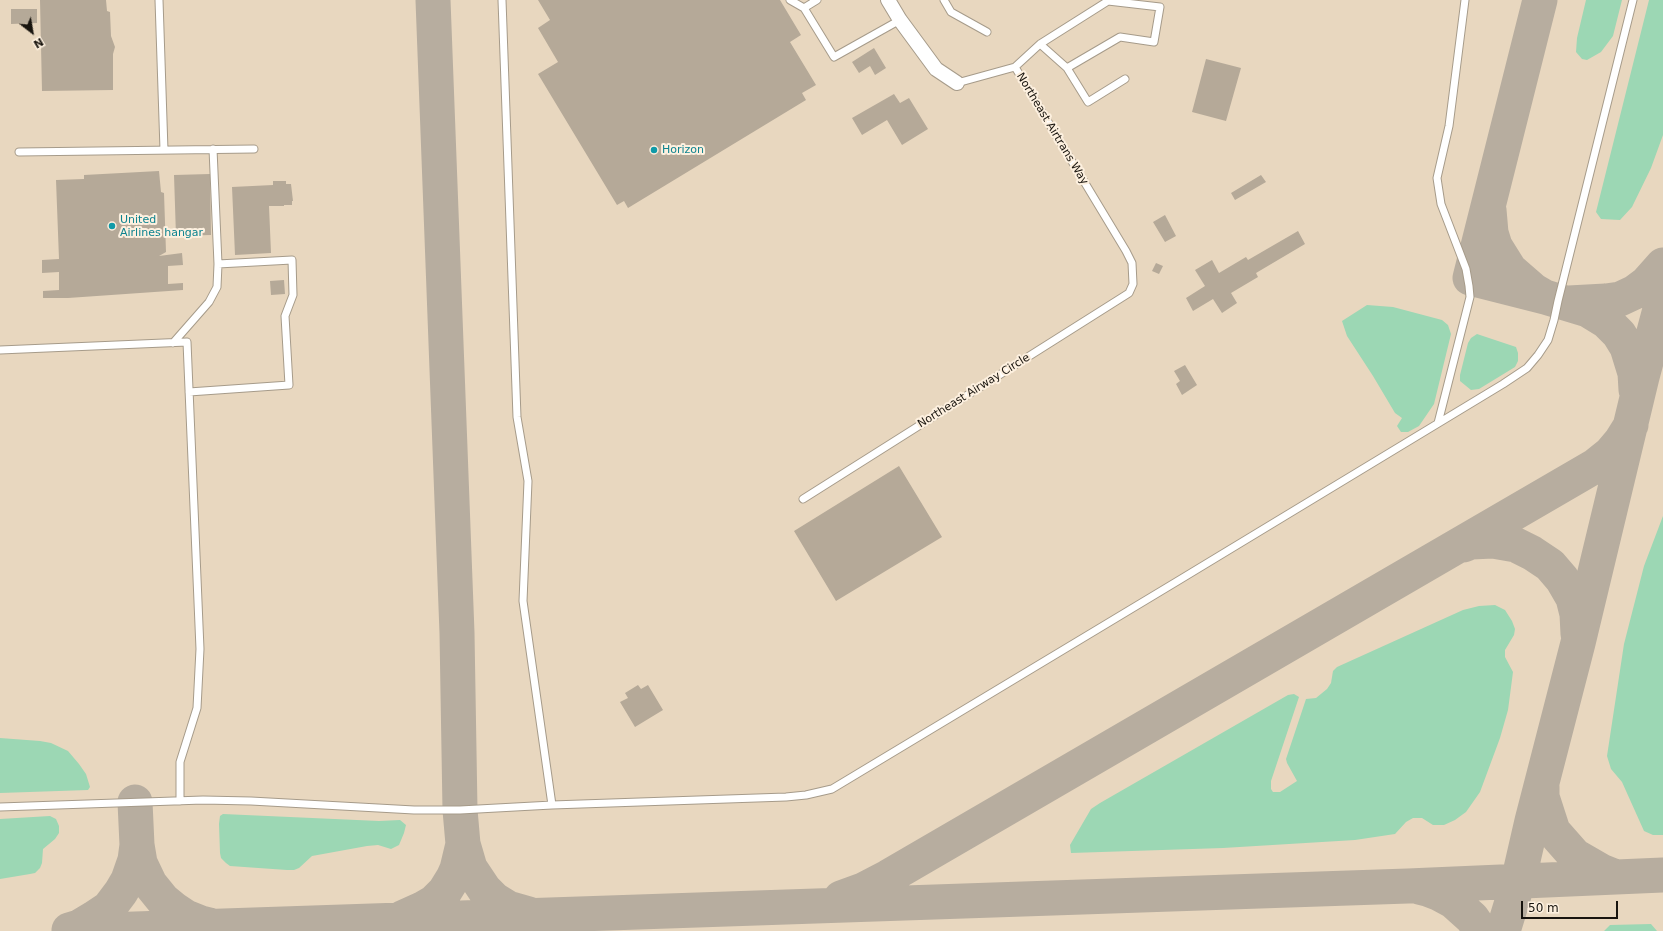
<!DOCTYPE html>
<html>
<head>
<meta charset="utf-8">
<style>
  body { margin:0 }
  #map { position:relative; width:1663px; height:931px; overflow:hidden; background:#efe3d2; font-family:"DejaVu Sans",sans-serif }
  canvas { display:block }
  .north { position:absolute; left:12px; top:12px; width:40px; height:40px; -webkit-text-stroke:3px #fdf0df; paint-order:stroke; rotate:149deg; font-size:11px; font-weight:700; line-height:16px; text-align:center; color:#18140e }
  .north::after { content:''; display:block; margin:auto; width:14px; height:18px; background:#18140e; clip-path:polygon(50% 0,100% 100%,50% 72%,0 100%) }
  .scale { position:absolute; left:1521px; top:901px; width:97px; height:18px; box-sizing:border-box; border:2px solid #18140e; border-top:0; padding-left:5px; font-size:12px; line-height:14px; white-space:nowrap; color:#18140e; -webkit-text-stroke:3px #fdf0df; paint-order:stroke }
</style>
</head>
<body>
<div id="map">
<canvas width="1663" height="931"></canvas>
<div class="north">N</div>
<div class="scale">50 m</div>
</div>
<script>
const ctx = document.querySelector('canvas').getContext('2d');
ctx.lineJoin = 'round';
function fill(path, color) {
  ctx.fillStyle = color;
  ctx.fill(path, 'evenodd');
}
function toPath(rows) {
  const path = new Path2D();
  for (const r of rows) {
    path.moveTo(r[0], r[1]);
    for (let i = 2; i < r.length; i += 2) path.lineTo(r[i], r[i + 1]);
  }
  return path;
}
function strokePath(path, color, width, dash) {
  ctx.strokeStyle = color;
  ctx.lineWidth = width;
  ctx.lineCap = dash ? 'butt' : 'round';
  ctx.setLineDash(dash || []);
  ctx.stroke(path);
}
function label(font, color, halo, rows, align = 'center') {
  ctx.font = font + ' "DejaVu Sans",sans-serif';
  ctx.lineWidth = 4;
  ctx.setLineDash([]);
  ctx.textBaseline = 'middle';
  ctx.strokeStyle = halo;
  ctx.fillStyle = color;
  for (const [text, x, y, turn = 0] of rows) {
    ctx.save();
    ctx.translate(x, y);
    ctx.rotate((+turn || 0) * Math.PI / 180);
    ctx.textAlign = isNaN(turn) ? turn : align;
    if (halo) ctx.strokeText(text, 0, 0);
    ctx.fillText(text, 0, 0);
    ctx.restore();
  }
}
fill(toPath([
  [0,0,1663,0,1663,931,0,931]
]), '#e8d7bf');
fill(toPath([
  [1586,0,1622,0,1613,36,1601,52,1587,60,1582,59,1576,52,1577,38],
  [1649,0,1663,0,1663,135,1651,168,1632,207,1620,220,1601,219,1596,212],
  [1367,305,1393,307,1442,320,1448,325,1451,334,1434,404,1419,426,1408,432,1401,432,1397,426,1402,418,1395,413,1373,376,1347,336,1342,321],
  [1477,334,1516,347,1518,353,1518,361,1515,367,1479,389,1471,390,1460,381,1460,375,1468,343,1471,338],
  [1663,516,1663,835,1653,835,1644,831,1622,782,1611,769,1607,756,1624,644,1644,566],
  [1495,605,1505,610,1512,621,1515,629,1514,635,1505,650,1505,657,1513,672,1508,710,1500,738,1480,792,1466,812,1455,820,1444,825,1433,825,1422,818,1413,818,1406,822,1395,834,1355,840,1223,848,1071,853,1070,845,1091,809,1100,803,1288,695,1294,694,1299,697,1271,781,1271,789,1273,792,1280,792,1297,781,1287,763,1286,759,1306,699,1316,698,1327,689,1331,683,1333,671,1337,667,1463,610,1479,606],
  [0,738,40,741,51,743,68,751,79,764,86,774,90,787,88,790,0,793],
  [223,814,379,821,400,820,406,825,404,833,399,845,391,849,378,845,367,846,312,856,299,868,294,870,287,870,230,866,226,863,221,858,220,853,219,824,220,816],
  [50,816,56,819,59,826,59,833,55,839,43,849,42,863,40,868,35,873,30,874,0,879,0,819],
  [1651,924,1657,931,1604,931,1610,925]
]), '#9cd7b4');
strokePath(toPath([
  [1540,0,1470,278,1545,297],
  [1489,210,1491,233,1495,246,1510,270,1533,290,1545,297,1588,310,1606,321,1619,334,1627,347,1635,373,1636,390],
  [1569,303,1606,301,1620,299,1635,292,1647,283,1663,265],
  [1463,545,1471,542,1493,541,1516,545,1532,553,1550,565,1562,579,1573,598,1577,614,1578,634],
  [1542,787,1542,797,1553,831,1575,856,1601,871,1616,877],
  [463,844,470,868,484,889,495,900,508,908,529,914],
  [137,845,140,863,150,884,163,900,174,909,186,917,201,923,209,925],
  [1419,887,1427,889,1440,894,1453,901,1472,918,1481,931],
  [841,898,863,890,888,877,1595,466,1610,454,1621,441,1631,425],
  [402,918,422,909,434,902,445,891,453,878,457,869,463,844,460,810,457,633,433,0],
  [69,930,79,927,94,918,109,908,121,892,128,880,135,860,137,845,135,802],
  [76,931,1408,886,1663,875],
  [1503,931,1518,882,1532,821,1578,643,1642,377,1663,298]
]), '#b7ad9f', 35);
fill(toPath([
  [40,0,106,0,107,11,110,12,111,36,115,47,113,54,113,90,42,91],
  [538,0,780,0,801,35,790,42,816,85,802,93,806,100,628,208,624,201,617,205,538,74,558,62,538,28,550,20],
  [11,9,37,9,37,23,11,24],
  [874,48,886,68,875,75,870,66,859,73,852,62],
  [1206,59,1241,68,1226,121,1192,112],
  [894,94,900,103,909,98,928,129,902,145,887,120,862,135,852,118],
  [159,171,161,192,164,193,166,252,159,256,182,253,183,265,168,266,168,284,183,283,183,290,68,298,43,298,43,291,59,290,59,272,42,273,42,260,59,259,56,180,84,179,84,175],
  [210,174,211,235,176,236,174,175],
  [1261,175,1266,182,1235,200,1231,193],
  [273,181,286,181,286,184,291,184,293,201,292,201,292,205,284,205,284,206,269,206,271,253,235,255,232,187,273,185],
  [1165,215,1176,236,1165,242,1153,222],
  [1298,231,1305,244,1256,273,1258,277,1231,293,1237,303,1222,313,1213,299,1193,311,1186,298,1205,286,1195,270,1212,260,1219,273,1246,257,1248,260],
  [1156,263,1163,266,1159,274,1152,271],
  [284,280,285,294,271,295,270,281],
  [1185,365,1197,385,1182,395,1176,384,1180,381,1174,371],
  [899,466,942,537,836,601,794,531],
  [638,685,641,689,648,685,663,710,635,727,620,702,628,698,625,693]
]), '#b5a998');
const service = toPath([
  [159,0,164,150],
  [502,0,517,417,528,481,523,601,552,805],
  [790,0,804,8,834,57,900,20],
  [944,0,951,12,987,32],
  [804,8,817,0],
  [1015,67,1040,44,1108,1,1160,7,1154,42,1120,37,1067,68,1040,44],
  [1067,68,1088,102,1125,79],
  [19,152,254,149],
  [173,343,209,302,217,287,218,264,213,149],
  [0,350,187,342,200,649,197,708,180,762,180,801],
  [189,392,289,385,285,316,293,295,292,260,218,264],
  [1438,423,1470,297,1469,286,1466,269,1441,204,1437,178,1449,126,1465,0],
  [803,499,1129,293,1133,284,1132,263,1126,251,1015,67,957,83],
  [0,807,203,800,251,801,414,810,460,810,552,805,786,797,806,795,832,789,1176,582,1503,384,1527,368,1538,355,1548,340,1554,320,1558,301,1633,0]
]);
const minor = toPath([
  [888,0,900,20,936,69,957,83]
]);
strokePath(service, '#a69b8a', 9);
strokePath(minor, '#a69b8a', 16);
strokePath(service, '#fff', 7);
strokePath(minor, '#fff', 14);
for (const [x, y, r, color] of [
  [654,150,4,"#0f9aa8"],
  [112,226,4,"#0f9aa8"]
]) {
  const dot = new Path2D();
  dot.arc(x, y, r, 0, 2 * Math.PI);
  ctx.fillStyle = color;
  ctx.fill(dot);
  strokePath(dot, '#fdf0df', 1.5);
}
label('11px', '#18140e', '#fdf0df', [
  ["Northeast Airtrans Way",1052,129,59],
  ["Northeast Airway Circle",974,391,-32]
]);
label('11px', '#0d838f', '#fdf0df', [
  ["Horizon",662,150],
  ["United",120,220],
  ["Airlines hangar",120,233]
], 'left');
</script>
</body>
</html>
